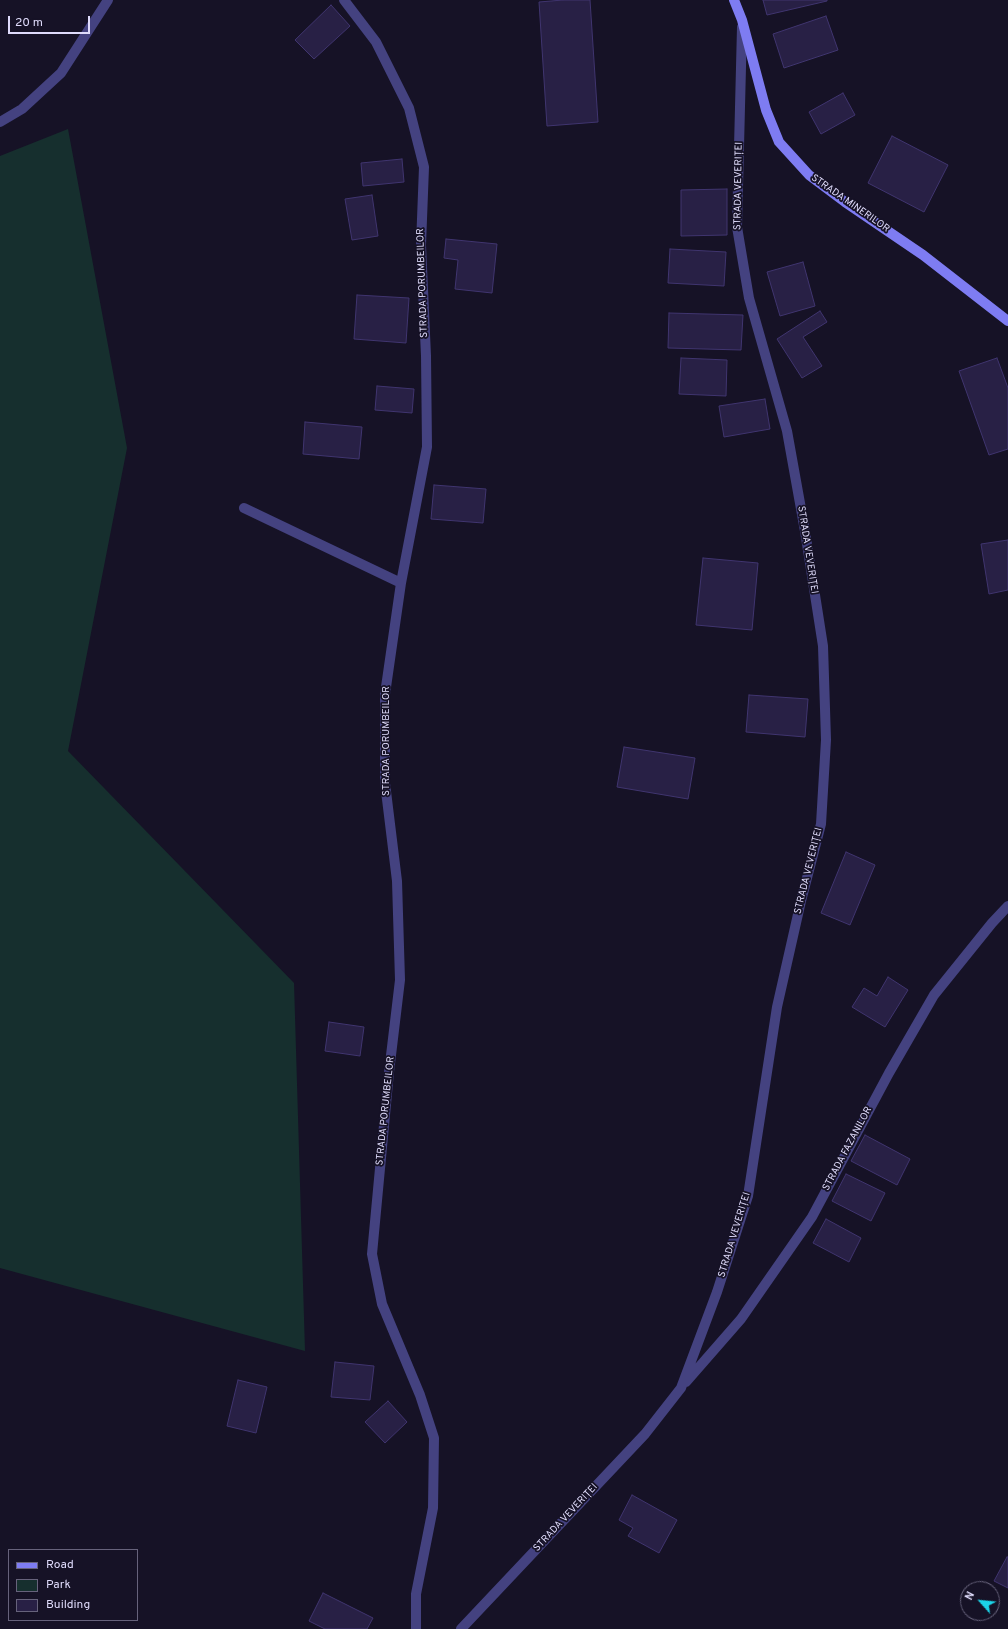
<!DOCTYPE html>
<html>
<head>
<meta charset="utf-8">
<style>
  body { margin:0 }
  #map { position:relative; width:1008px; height:1629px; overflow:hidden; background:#161226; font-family:Overpass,sans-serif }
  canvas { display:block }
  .legend { position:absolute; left:8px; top:1549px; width:130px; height:72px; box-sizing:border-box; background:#161226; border:1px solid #66627b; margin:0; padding:5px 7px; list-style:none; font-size:12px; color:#dfdbfb }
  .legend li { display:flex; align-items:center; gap:8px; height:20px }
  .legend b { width:20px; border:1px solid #66627b }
  .north { position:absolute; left:960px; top:1581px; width:40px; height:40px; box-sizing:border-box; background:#161226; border:1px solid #66627b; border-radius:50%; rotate:297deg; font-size:11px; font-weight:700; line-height:16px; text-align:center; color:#dfdbfb }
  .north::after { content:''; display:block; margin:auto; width:14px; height:18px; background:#1bd4e8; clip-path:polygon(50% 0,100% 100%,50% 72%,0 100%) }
  .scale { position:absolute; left:8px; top:16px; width:82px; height:18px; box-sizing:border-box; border:2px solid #dfdbfb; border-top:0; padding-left:5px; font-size:12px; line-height:14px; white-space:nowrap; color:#dfdbfb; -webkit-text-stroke:3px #161226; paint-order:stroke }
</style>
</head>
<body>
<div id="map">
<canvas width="1008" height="1629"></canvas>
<ul class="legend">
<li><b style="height:5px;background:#7e7cf2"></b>Road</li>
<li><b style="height:11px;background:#162f2e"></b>Park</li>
<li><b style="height:11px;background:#282045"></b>Building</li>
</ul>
<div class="north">N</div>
<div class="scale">20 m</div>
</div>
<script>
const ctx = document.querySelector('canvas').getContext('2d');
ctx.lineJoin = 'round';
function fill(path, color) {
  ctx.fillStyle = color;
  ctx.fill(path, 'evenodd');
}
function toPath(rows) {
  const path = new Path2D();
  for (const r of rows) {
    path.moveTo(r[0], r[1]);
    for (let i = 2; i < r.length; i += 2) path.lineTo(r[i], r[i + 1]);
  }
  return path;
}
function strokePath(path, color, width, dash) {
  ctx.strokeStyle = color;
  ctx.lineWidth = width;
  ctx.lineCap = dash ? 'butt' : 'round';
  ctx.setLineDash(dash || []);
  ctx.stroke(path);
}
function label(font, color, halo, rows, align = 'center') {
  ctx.font = font + ' Overpass,sans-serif';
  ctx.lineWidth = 3.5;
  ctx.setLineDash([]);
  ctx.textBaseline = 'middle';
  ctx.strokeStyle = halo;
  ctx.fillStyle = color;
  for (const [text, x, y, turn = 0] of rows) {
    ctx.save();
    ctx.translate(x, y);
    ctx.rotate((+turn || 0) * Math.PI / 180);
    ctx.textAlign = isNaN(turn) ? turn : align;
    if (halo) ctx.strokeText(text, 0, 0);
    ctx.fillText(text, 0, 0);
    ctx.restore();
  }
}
fill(toPath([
  [68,129,127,448,68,751,294,983,305,1351,0,1268,0,156]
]), '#162f2e');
const building = toPath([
  [563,0,590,0,598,122,547,126,539,2,563,0],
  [763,0,827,0,827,1,767,15,763,0],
  [331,5,350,26,314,59,295,40,331,5],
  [826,16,838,50,784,68,773,34,826,16],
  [843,93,855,115,821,134,809,112,843,93],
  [892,136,948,165,924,212,868,183,892,136],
  [402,159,404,182,363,186,361,163,402,159],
  [727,189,727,235,681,236,681,190,727,189],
  [372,195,378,236,352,240,345,199,372,195],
  [446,239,497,244,492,293,455,289,458,260,444,258,446,239],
  [670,249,726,252,724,286,668,283,670,249],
  [803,262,815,306,780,316,767,272,803,262],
  [357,295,409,298,406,343,354,339,357,295],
  [820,311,827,322,803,337,822,366,802,378,777,339,820,311],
  [669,313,743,315,741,350,668,348,669,313],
  [681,358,727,360,726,396,679,394,681,358],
  [997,358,1008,388,1008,449,989,455,959,371,997,358],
  [377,386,414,389,412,413,375,410,377,386],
  [765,399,770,429,724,437,719,406,765,399],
  [305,422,362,427,359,459,303,454,305,422],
  [434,485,486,489,483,523,431,519,434,485],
  [1008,540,1008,590,989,594,981,544,1008,540],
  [703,558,758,563,752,630,696,625,703,558],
  [749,695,808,699,805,737,746,732,749,695],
  [624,747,695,758,688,799,617,787,624,747],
  [846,852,875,865,850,925,821,913,846,852],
  [888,977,908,990,885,1027,852,1007,864,988,877,996,888,977],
  [329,1022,364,1027,360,1056,325,1051,329,1022],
  [865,1135,910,1159,897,1185,851,1161,865,1135],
  [846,1174,885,1193,871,1221,832,1201,846,1174],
  [826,1219,861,1238,849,1262,813,1243,826,1219],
  [335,1362,374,1366,370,1400,331,1397,335,1362],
  [238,1380,267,1387,256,1433,227,1426,238,1380],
  [388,1401,407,1422,385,1443,365,1422,388,1401],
  [632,1495,677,1520,659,1553,628,1536,633,1528,619,1520,632,1495],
  [1007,1557,1008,1557,1008,1588,994,1581,1007,1557],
  [323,1593,373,1618,367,1629,325,1629,309,1621,323,1593]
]);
fill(building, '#282045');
strokePath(building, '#40356f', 1);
strokePath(toPath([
  [344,0,376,42,409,108,424,167,421,245,426,356,427,447,401,583,385,694,385,783,397,881,400,980,389,1072,372,1254,382,1304,420,1395,434,1438,433,1508,416,1594,416,1629],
  [0,122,22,109,61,73,108,0],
  [244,508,401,583],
  [686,1382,741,1319,812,1217,889,1073,934,995,992,923,1008,906],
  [461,1629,645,1434,681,1388,717,1292,748,1196,777,1007,801,901,821,824,826,740,823,646,805,531,787,431,749,298,737,227,742,27]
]), '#444280', 10);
strokePath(toPath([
  [734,0,742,20,766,110,779,142,809,175,845,202,923,255,1008,321]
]), '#7e7cf2', 10);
label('10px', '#dfdbfb', '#161226', [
  ["STRADA VEVERIȚEI",739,186,-89],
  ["STRADA MINERILOR",850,204,35],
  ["STRADA PORUMBEILOR",423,283,-92],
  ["STRADA VEVERIȚEI",807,550,81],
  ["STRADA PORUMBEILOR",387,741,-90],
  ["STRADA VEVERIȚEI",809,871,-76],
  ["STRADA PORUMBEILOR",386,1111,-84],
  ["STRADA FAZANILOR",848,1149,-62],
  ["STRADA VEVERIȚEI",735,1235,-73],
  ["STRADA VEVERIȚEI",566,1518,-47]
]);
</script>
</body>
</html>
